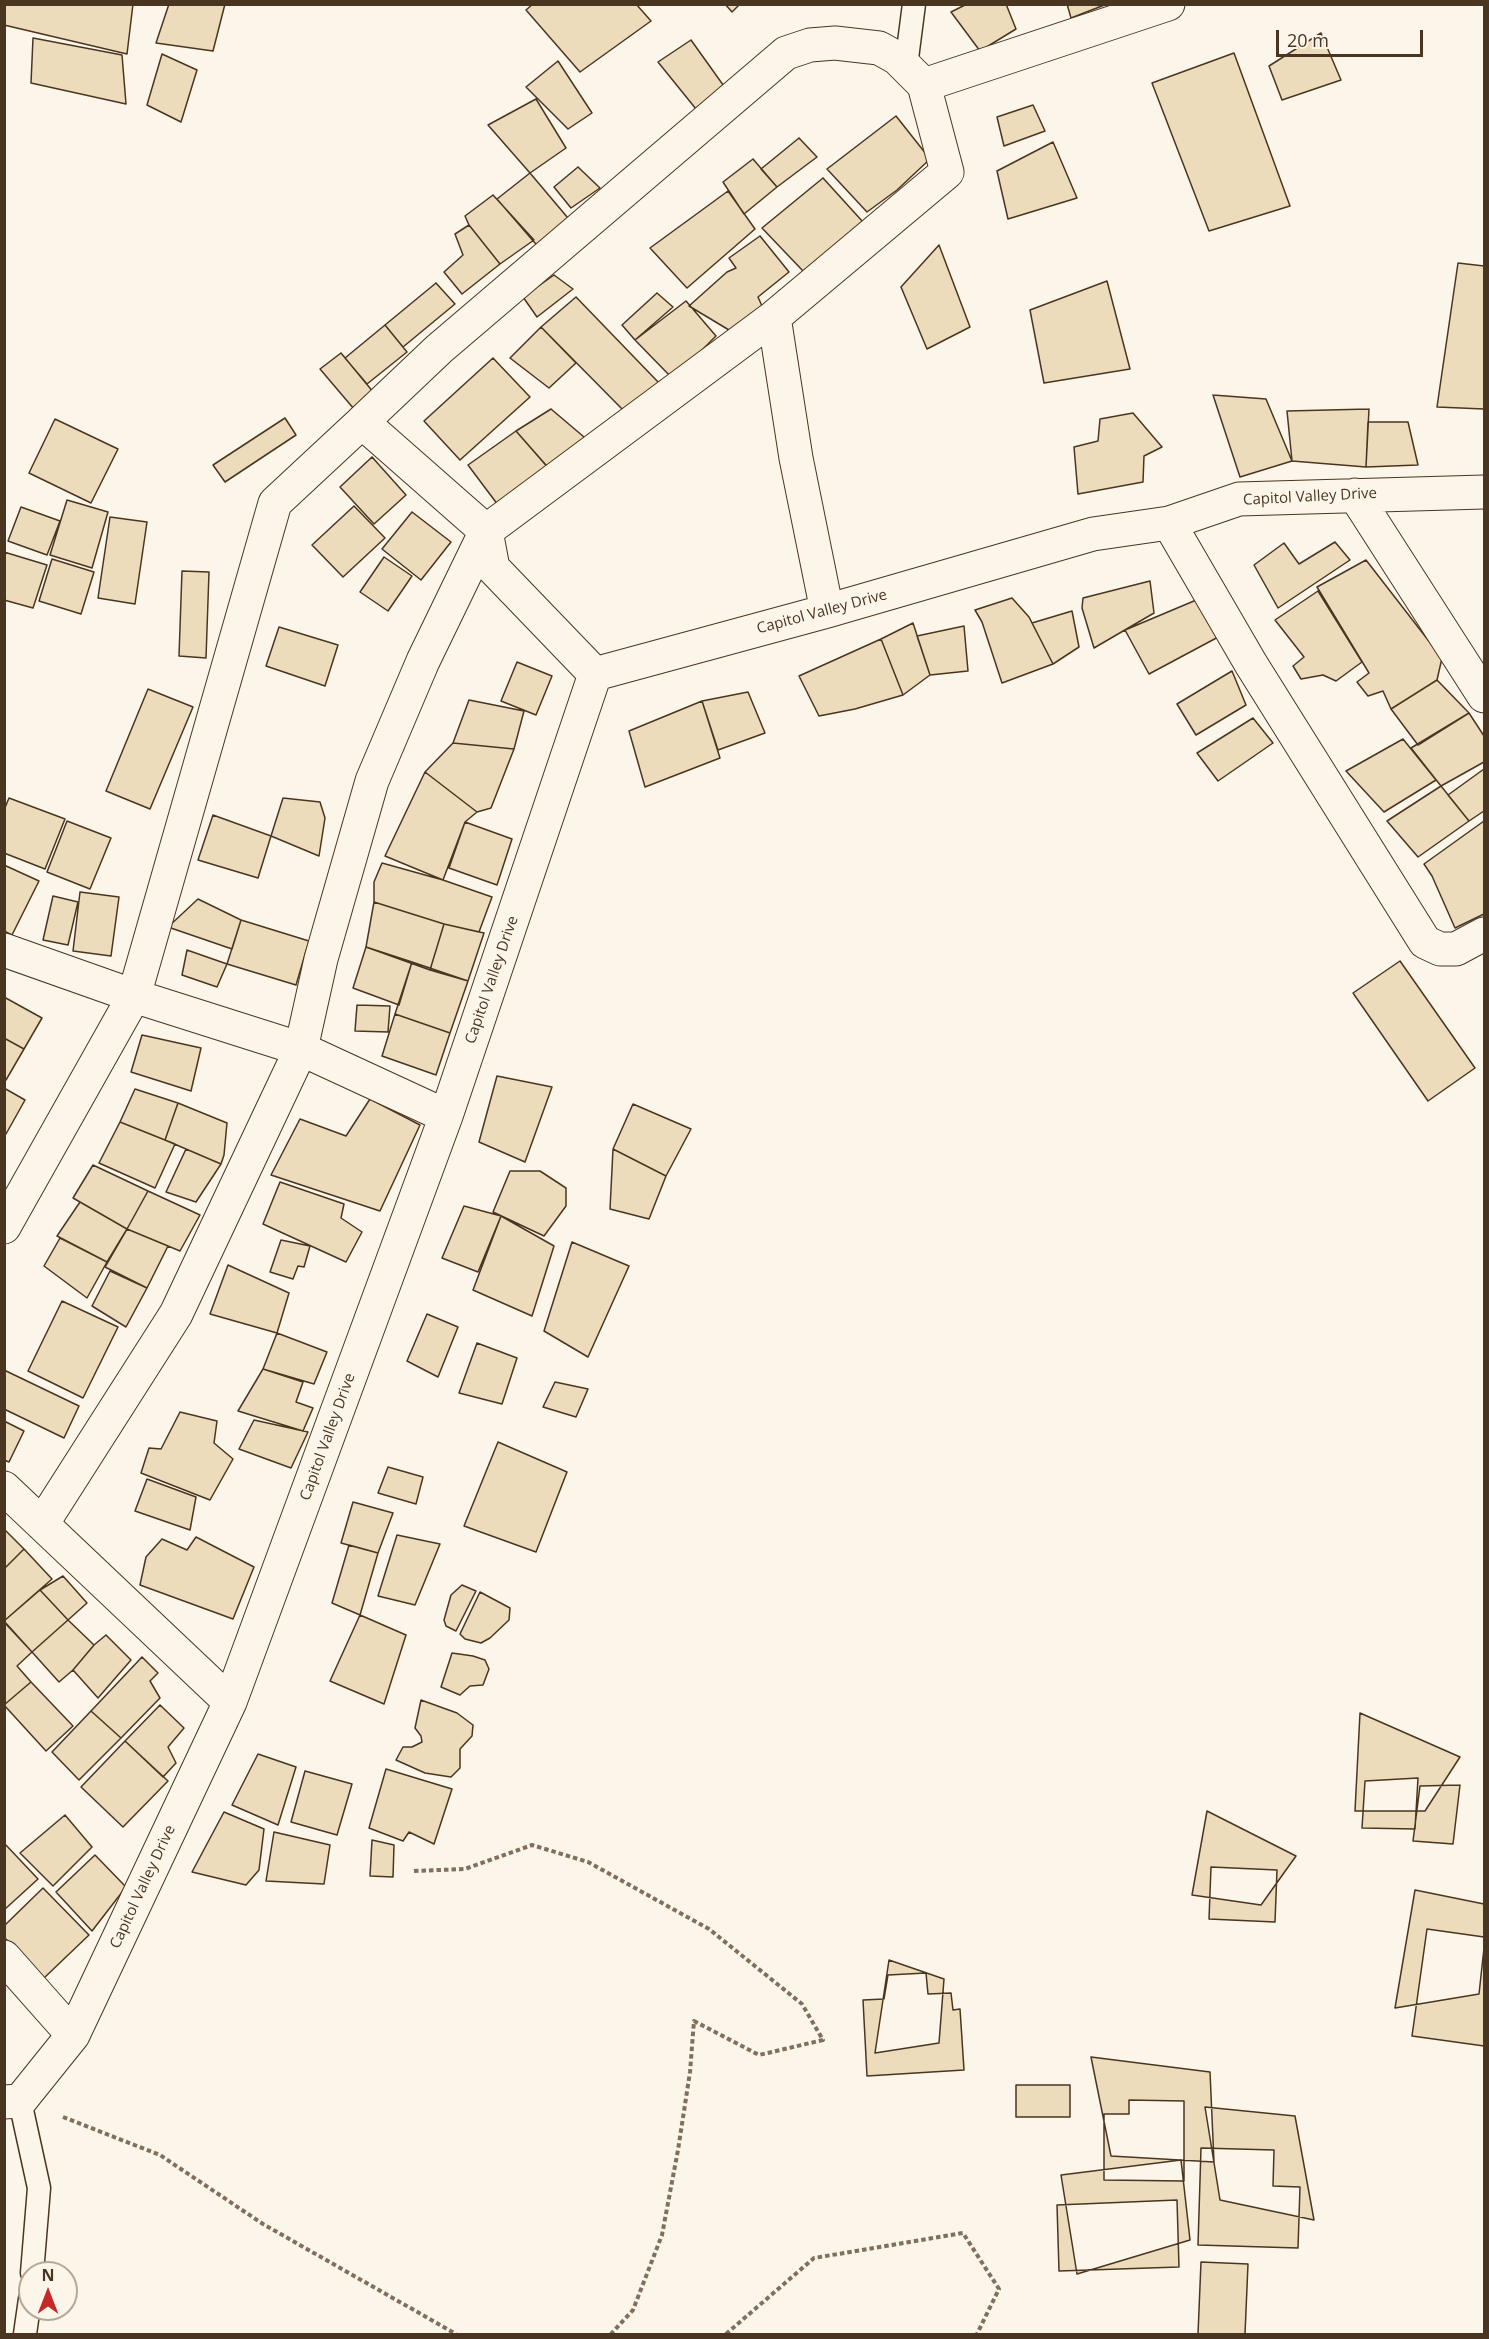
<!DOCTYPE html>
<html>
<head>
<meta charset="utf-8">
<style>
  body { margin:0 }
  #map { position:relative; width:1489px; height:2339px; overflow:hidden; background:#fbf6e9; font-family:"Open Sans",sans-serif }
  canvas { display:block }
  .frame { position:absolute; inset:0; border:6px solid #4a3520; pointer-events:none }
  .north { position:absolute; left:18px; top:2261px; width:60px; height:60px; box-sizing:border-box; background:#fbf6e9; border:2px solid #b4a999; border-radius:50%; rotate:0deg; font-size:16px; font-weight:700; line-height:24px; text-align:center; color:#4a3520 }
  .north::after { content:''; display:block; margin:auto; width:21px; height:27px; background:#c62828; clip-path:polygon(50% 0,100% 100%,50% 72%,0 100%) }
  .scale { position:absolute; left:1276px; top:30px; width:147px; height:27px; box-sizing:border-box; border:3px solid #4a3520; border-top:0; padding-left:8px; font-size:18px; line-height:21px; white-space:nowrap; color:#4a3520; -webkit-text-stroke:4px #fbf6e9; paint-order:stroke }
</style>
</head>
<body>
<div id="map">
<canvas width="1489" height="2339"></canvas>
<div class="frame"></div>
<div class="north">N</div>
<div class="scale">20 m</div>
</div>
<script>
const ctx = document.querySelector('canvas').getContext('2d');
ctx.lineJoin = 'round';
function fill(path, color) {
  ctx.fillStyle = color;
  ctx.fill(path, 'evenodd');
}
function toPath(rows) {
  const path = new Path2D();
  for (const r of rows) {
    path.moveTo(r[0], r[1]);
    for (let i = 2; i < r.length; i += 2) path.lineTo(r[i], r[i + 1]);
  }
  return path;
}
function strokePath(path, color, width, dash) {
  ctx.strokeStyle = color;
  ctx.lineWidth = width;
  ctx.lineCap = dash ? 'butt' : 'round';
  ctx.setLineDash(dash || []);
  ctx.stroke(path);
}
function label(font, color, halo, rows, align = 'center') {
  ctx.font = font + ' "Open Sans",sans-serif';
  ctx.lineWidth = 4.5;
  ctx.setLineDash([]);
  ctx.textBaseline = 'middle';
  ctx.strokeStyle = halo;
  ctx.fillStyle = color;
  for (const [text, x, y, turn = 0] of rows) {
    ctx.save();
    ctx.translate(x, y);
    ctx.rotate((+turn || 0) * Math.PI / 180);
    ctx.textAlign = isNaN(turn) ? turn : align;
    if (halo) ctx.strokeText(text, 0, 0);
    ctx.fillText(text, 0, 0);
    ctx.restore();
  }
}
const building = toPath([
  [4,4,133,4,127,54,4,25,4,4],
  [169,4,225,4,213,51,156,43,169,4],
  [533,4,636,4,651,21,580,72,526,10,533,4],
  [725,4,740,4,732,12,725,4],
  [967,4,1006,4,1016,29,980,51,951,12,967,4],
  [1067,4,1107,4,1071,18,1067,4],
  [1321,33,1341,80,1282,100,1269,66,1321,33],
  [33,38,122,55,126,104,31,83,33,38],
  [691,40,726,89,696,109,658,62,691,40],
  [1234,53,1290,206,1209,231,1152,83,1234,53],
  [162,54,197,70,181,122,147,105,162,54],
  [558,61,592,113,568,129,526,87,558,61],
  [536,99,566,148,530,173,488,125,536,99],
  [1033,105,1045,131,1004,146,997,117,1033,105],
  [896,116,930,159,897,190,867,212,827,169,896,116],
  [799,138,817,157,777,187,761,169,799,138],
  [1053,142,1077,198,1008,219,997,171,1053,142],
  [753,159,777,187,744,214,723,182,753,159],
  [578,167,600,188,571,208,554,187,578,167],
  [530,173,573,224,541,250,497,199,530,173],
  [823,178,863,222,804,272,762,228,823,178],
  [728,191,755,229,687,288,650,248,728,191],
  [493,195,534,240,500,264,469,225,465,216,493,195],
  [469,225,500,264,462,294,444,272,463,255,455,234,469,225],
  [760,236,789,272,758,297,762,306,729,330,689,306,727,272,736,268,729,258,760,236],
  [939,245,970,327,927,349,901,287,939,245],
  [1458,263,1484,266,1484,409,1437,407,1458,263],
  [554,275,573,289,537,317,523,297,554,275],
  [1107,281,1130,369,1044,383,1030,310,1107,281],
  [436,283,455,304,403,347,385,325,436,283],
  [657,293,673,307,635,340,622,325,657,293],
  [576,297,660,384,626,413,541,327,576,297],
  [686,301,716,336,673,379,635,340,686,301],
  [385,325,407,352,367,384,345,358,385,325],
  [541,327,576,363,549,388,510,358,541,327],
  [341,353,374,393,354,409,320,369,341,353],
  [493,358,530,397,460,460,424,421,493,358],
  [1213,395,1266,399,1292,461,1240,477,1213,395],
  [551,409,597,448,557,478,516,431,551,409],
  [1369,409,1366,467,1292,461,1287,411,1369,409],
  [1133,413,1162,447,1144,456,1143,482,1078,494,1074,447,1098,441,1100,419,1133,413],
  [285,418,296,435,225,482,213,465,285,418],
  [55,419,118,449,91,503,29,473,55,419],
  [1368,422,1408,422,1418,465,1366,467,1368,422],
  [516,431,553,473,504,513,468,465,516,431],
  [372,457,406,495,374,524,340,487,372,457],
  [67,500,108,512,92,568,50,555,67,500],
  [354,506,385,538,343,577,312,545,354,506],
  [21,507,60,521,47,555,8,541,21,507],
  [412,512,451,542,421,580,382,549,412,512],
  [110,517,147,522,135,604,98,598,110,517],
  [1335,542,1350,560,1278,608,1254,565,1284,543,1299,564,1335,542],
  [4,552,47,565,33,608,4,600,4,552],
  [384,557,412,576,388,611,360,592,384,557],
  [52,559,94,572,81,614,39,601,52,559],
  [1366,560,1442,658,1437,680,1391,709,1383,691,1368,696,1357,682,1369,673,1317,587,1366,560],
  [182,571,209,572,206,658,179,656,182,571],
  [1150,581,1154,613,1094,648,1082,608,1083,598,1150,581],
  [1318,591,1362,662,1336,681,1323,675,1301,679,1293,666,1304,657,1275,620,1318,591],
  [1012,598,1029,617,1053,664,1002,683,982,622,975,610,1012,598],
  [1201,598,1222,635,1149,674,1125,630,1201,598],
  [1072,611,1079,647,1053,664,1032,623,1072,611],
  [913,623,930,675,903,695,881,639,913,623],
  [964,626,968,671,930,675,917,636,964,626],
  [279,627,338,645,325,686,266,666,279,627],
  [881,639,903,695,855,709,819,716,799,676,881,639],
  [517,662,552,676,536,715,501,701,517,662],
  [1232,671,1246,705,1196,735,1177,704,1232,671],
  [1437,680,1469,713,1418,745,1391,709,1437,680],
  [148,689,193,707,150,809,106,791,148,689],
  [748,692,765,733,718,750,702,701,748,692],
  [469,700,524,711,514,749,453,743,469,700],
  [702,701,720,758,645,787,629,731,702,701],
  [1469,713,1484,736,1484,762,1441,786,1411,748,1469,713],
  [1253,718,1273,743,1218,781,1197,753,1253,718],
  [1403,739,1436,780,1384,812,1346,771,1403,739],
  [453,743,514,749,491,808,477,812,425,772,453,743],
  [1484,769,1484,811,1469,821,1448,795,1484,769],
  [425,772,477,812,465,822,443,880,385,856,425,772],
  [1441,786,1469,821,1418,857,1387,821,1441,786],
  [9,798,65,819,45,869,4,853,4,810,9,798],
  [283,798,320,802,325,818,319,856,271,836,283,798],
  [213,815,271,836,258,878,198,860,213,815],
  [67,821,111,838,90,889,47,872,67,821],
  [1484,821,1484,914,1455,928,1432,876,1424,864,1484,821],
  [465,822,512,839,497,885,449,868,465,822],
  [382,863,443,880,492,897,479,932,444,924,374,902,374,882,382,863],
  [4,865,39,881,12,935,4,931,4,865],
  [80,892,119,897,111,956,73,951,80,892],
  [53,896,78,902,68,945,43,940,53,896],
  [198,899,241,920,232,949,168,927,198,899],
  [374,902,444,924,430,970,366,947,374,902],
  [241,920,309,941,296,985,227,964,241,920],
  [444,924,484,933,468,981,430,970,444,924],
  [366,947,412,962,399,1005,353,988,366,947],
  [187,950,227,964,217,987,182,975,187,950],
  [1400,961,1475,1068,1428,1101,1353,993,1400,961],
  [412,962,468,981,450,1033,395,1014,412,962],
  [4,997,42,1018,24,1049,4,1038,4,997],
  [357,1005,390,1006,388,1032,355,1031,357,1005],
  [395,1014,450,1033,436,1075,382,1056,395,1014],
  [142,1035,201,1048,191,1091,131,1072,142,1035],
  [4,1038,24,1049,6,1080,4,1079,4,1038],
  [497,1076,552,1087,525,1162,479,1142,497,1076],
  [4,1088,25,1100,6,1134,4,1133,4,1088],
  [135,1089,178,1103,165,1140,120,1122,135,1089],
  [370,1099,420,1125,380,1211,271,1175,300,1119,346,1136,370,1099],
  [178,1103,227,1123,224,1155,221,1164,165,1140,178,1103],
  [633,1104,691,1129,666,1176,613,1149,633,1104],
  [120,1122,175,1144,155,1188,99,1163,120,1122],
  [186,1149,221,1164,196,1202,166,1192,186,1149],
  [613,1149,666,1176,649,1219,610,1209,613,1149],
  [93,1165,148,1191,127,1229,73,1198,93,1165],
  [510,1171,540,1171,566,1188,566,1206,544,1236,493,1212,510,1171],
  [280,1182,344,1204,341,1218,362,1232,346,1262,263,1224,280,1182],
  [148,1191,200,1215,180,1251,127,1229,148,1191],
  [80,1202,127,1229,107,1262,57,1236,80,1202],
  [464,1206,501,1216,478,1272,442,1258,464,1206],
  [501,1216,554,1246,532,1316,473,1290,501,1216],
  [127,1229,168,1246,147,1288,105,1267,127,1229],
  [60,1238,107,1262,87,1298,44,1266,60,1238],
  [281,1240,310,1246,304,1267,298,1266,293,1279,270,1272,281,1240],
  [572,1242,629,1266,588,1357,544,1331,572,1242],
  [228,1265,289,1293,277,1333,210,1314,228,1265],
  [110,1271,147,1288,126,1327,92,1306,110,1271],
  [62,1301,118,1327,83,1398,28,1371,62,1301],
  [427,1314,458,1327,438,1377,407,1361,427,1314],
  [277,1333,327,1352,314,1384,263,1369,277,1333],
  [477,1343,517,1358,502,1404,459,1393,477,1343],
  [263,1369,303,1382,296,1402,313,1408,303,1431,238,1411,263,1369],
  [4,1370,79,1406,64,1438,4,1409,4,1370],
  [555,1382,588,1389,576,1417,543,1407,555,1382],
  [180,1412,217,1421,214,1443,233,1459,210,1500,141,1473,149,1448,161,1449,180,1412],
  [254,1420,308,1432,291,1468,239,1449,254,1420],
  [4,1421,24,1431,9,1462,4,1460,4,1421],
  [498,1442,567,1472,536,1552,464,1526,498,1442],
  [388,1467,423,1477,416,1504,378,1493,388,1467],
  [147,1479,196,1497,190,1530,135,1511,147,1479],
  [353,1502,393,1513,378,1553,341,1543,353,1502],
  [4,1529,24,1549,4,1569,4,1529],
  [397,1535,440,1544,415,1605,378,1596,397,1535],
  [196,1537,254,1567,233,1619,140,1585,146,1557,162,1539,187,1550,196,1537],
  [349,1545,378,1553,360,1615,332,1603,349,1545],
  [24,1549,52,1579,4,1621,4,1569,24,1549],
  [63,1576,87,1603,68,1620,40,1590,63,1576],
  [462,1585,476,1591,456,1631,446,1626,444,1620,451,1595,462,1585],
  [40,1590,68,1620,32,1652,4,1621,40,1590],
  [480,1592,510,1608,509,1620,490,1638,481,1643,465,1639,460,1634,480,1592],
  [360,1615,406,1635,384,1704,330,1681,360,1615],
  [68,1620,94,1645,73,1670,59,1682,32,1652,68,1620],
  [4,1622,32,1652,17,1666,31,1682,4,1705,4,1622],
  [106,1635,131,1660,98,1698,73,1670,94,1645,106,1635],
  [452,1653,473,1656,485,1660,489,1669,483,1685,470,1686,460,1695,441,1687,452,1653],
  [142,1657,158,1673,150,1681,160,1698,121,1738,91,1711,142,1657],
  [31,1682,73,1726,46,1751,4,1705,31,1682],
  [421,1700,457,1713,473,1725,472,1736,460,1749,460,1768,451,1777,425,1773,396,1760,403,1747,412,1747,422,1742,421,1736,415,1728,421,1700],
  [160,1705,184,1728,168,1747,176,1763,163,1777,125,1741,160,1705],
  [91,1711,121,1738,79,1780,52,1752,91,1711],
  [1360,1713,1460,1757,1425,1811,1355,1811,1360,1713],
  [125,1741,168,1781,123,1827,81,1787,125,1741],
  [258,1754,296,1767,278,1825,232,1805,258,1754],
  [386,1769,452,1789,434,1844,409,1832,403,1841,369,1828,386,1769],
  [305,1771,352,1784,337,1835,291,1822,305,1771],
  [1418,1778,1415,1829,1362,1828,1365,1781,1418,1778],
  [1460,1785,1453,1844,1413,1841,1420,1786,1460,1785],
  [1207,1811,1296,1856,1261,1905,1192,1895,1207,1811],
  [224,1812,264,1829,259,1870,246,1885,192,1872,224,1812],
  [65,1815,92,1847,53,1886,20,1853,65,1815],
  [274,1832,330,1845,324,1884,266,1881,274,1832],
  [372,1840,394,1845,393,1877,370,1876,372,1840],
  [4,1843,38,1879,4,1910,4,1843],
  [95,1855,126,1887,92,1931,56,1892,95,1855],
  [1211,1867,1277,1870,1275,1922,1209,1919,1211,1867],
  [43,1888,89,1935,44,1978,4,1937,4,1926,43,1888],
  [1415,1890,1484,1904,1484,1948,1479,1994,1395,2008,1415,1890],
  [1427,1929,1484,1937,1484,2046,1412,2036,1427,1929],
  [889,1960,944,1979,939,2043,875,2053,889,1960],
  [926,1973,928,1994,951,1993,953,2010,960,2009,964,2070,867,2076,863,2000,884,1999,888,1975,926,1973],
  [1091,2057,1210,2072,1214,2162,1111,2156,1091,2057],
  [1016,2085,1070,2085,1070,2117,1016,2117,1016,2085],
  [1129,2100,1184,2101,1184,2181,1104,2180,1104,2114,1129,2114,1129,2100],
  [1205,2107,1295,2116,1314,2220,1220,2200,1205,2107],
  [1201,2148,1274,2150,1273,2186,1300,2187,1298,2248,1198,2245,1201,2148],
  [1181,2160,1190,2240,1077,2274,1061,2175,1181,2160],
  [1177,2200,1179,2267,1059,2271,1057,2205,1177,2200],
  [1201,2262,1248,2264,1245,2334,1198,2334,1201,2262]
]);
fill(building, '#ecdcbc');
strokePath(building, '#4a3520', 1.5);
const service = toPath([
  [906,66,914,4],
  [20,2101,39,2188,32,2273],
  [25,2334,30,2299]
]);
const minor = toPath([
  [924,85,1168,4],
  [774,317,796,458,827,611],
  [1355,495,1484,696],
  [1169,523,1251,664,1425,942,1440,949,1456,949,1484,934],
  [4,950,134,996,301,1049,446,1116],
  [4,1227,134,996,275,503,362,422,486,531,493,568,595,674],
  [4,1488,230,1702],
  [42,1524,176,1314,301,1049,321,959,372,781,423,661,486,531,774,317,947,172,924,85,897,58,879,48,835,43,810,45,786,53,439,349,362,422],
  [4,1957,73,2035],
  [4,2102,20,2101,73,2035,230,1702,446,1116,595,674,827,611,1093,534,1169,523,1239,499,1484,492]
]);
strokePath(service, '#4a3520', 25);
strokePath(minor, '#4a3520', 35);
strokePath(toPath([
  [414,1871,465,1869,532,1845,588,1862,709,1929,802,2004,823,2040,759,2055,694,2021,690,2072,678,2150,662,2235,633,2310,611,2334],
  [63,2117,160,2155,263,2224,456,2334],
  [726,2334,814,2258,963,2233,999,2289,977,2334]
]), '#7f6f5c', 4, [4.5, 3]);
strokePath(service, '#fbf6e9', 22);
strokePath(minor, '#fbf6e9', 33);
label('15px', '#4a3520', '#fbf6e9', [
  ["Capitol Valley Drive",1310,497,-3],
  ["Capitol Valley Drive",822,612,-15],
  ["Capitol Valley Drive",492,980,-71],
  ["Capitol Valley Drive",328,1437,-70],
  ["Capitol Valley Drive",143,1887,-65]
]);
</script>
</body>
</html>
